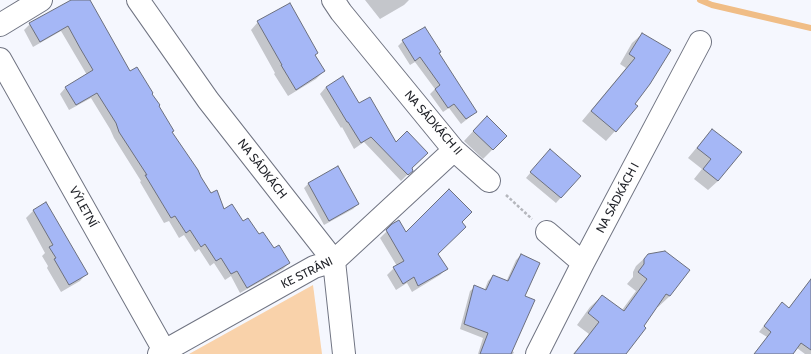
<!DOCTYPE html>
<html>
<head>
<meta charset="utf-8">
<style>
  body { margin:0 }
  canvas { display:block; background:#f5f7fe }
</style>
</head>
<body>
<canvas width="811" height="354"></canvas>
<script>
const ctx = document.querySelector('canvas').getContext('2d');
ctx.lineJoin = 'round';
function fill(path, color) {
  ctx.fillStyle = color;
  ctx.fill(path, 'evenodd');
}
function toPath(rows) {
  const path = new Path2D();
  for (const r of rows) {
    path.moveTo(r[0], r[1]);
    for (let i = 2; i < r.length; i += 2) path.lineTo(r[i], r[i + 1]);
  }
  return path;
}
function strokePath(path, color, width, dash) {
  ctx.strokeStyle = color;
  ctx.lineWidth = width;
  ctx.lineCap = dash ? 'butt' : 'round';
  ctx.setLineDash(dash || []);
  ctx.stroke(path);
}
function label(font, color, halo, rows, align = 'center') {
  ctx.font = font + ' Cabin,sans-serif';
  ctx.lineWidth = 4;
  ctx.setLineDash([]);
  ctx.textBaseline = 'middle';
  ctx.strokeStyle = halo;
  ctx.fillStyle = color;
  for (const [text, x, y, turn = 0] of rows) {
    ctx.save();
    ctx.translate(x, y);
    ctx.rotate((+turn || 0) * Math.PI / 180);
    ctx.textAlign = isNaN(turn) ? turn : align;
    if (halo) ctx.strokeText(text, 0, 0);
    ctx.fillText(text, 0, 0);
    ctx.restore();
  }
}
fill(toPath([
  [313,285,322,354,189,354]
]), '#f9d2aa');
fill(toPath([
  [73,0,89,0,130,72,151,94,171,132,200,177,223,210,243,222,289,263,283,269,240,293,231,276,225,280,214,263,210,266,199,249,195,252,184,235,179,238,169,221,164,223,140,182,141,181,114,138,110,129,91,98,69,110,60,94,66,87,87,75,61,31,33,47,24,30,30,24],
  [365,0,409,0,404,5,380,19],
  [258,22,314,55,324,71,316,79,288,96,274,74,275,73,251,30],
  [642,34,634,104,636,106,615,131,606,141,582,121,626,68,620,64,632,43],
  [403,41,438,53,476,111,471,116,461,124,449,108,443,112,430,94,435,89,415,62,410,65,398,46],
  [326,87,359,104,411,168,412,170,401,181,364,142,354,149,342,127,341,128,320,94],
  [477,127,506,136,483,159,464,141],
  [712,130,718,181,708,190,694,179,702,169,688,158,703,140],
  [545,155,580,176,556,203,526,178],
  [309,183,358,204,353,209,324,225,304,188],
  [34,210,87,273,80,281,61,292,47,268,48,266,42,256,45,253,26,218],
  [460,222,437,254,446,269,440,275,412,292,407,283,396,290,387,275,394,268,397,266,380,238,393,225,406,233],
  [521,255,524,296,511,351,514,352,513,354,478,354,483,338,460,329,470,291,475,287,484,291,488,281,493,276,506,282,516,260],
  [648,255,670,296,658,307,656,306,625,354,573,354,589,334,577,325,590,307,602,296,622,310,636,291,627,284,633,277,633,272,636,266],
  [811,279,811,354,805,354,797,348,792,354,754,354,767,337,759,332,777,309,782,304,788,309]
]), '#0003');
strokePath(toPath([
  [700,0,712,5,811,28]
]), '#f0bd86', 6);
const building = toPath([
  [71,0,90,0,130,71,137,67,153,93,152,94,160,105,159,106,174,131,172,132,198,170,201,177,211,193,217,190,224,209,232,204,243,221,248,218,259,234,263,232,274,248,279,245,290,263,247,288,237,271,231,274,221,258,216,261,205,244,201,247,190,230,186,233,175,216,171,218,145,175,147,175,119,132,116,123,97,93,76,105,65,87,93,70,80,48,68,26,40,42,29,23,71,0],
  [290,3,318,53,315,55,325,71,296,90,281,65,282,65,257,21,290,3],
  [425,27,441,52,439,53,477,112,466,119,454,104,448,108,435,89,440,85,420,57,415,61,402,40,425,27],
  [642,33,671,50,650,84,635,104,638,106,616,132,591,111,635,58,629,54,642,33],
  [343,76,359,103,370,97,396,142,407,131,428,153,412,168,413,171,408,175,371,137,361,143,348,122,347,122,326,87,343,76],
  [487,116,507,136,493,150,473,131,487,116],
  [712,129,742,152,718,181,703,169,711,159,697,148,712,129],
  [550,149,581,176,561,198,530,172,550,149],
  [338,166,359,204,329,221,308,183,338,166],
  [449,189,472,212,462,222,466,227,438,254,448,269,418,286,414,277,403,284,393,267,404,261,386,230,392,224,399,220,406,232,449,189],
  [46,202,88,274,69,285,54,259,56,258,49,247,53,245,33,210,46,202],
  [665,251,690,270,670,296,666,294,644,326,646,328,626,354,574,354,599,322,588,313,602,295,624,311,647,279,638,272,644,264,644,259,648,254,665,251],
  [521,254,540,263,525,296,535,300,511,354,480,354,488,333,464,324,474,285,486,290,493,275,508,281,521,254],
  [811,279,811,350,801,343,793,354,754,354,771,332,764,326,782,302,789,308,811,279]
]);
fill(building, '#a5b7f6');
strokePath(building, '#6c707e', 1);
const minor = toPath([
  [138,0,208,100,334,261,344,354],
  [333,0,341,12,454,150,489,181],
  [0,25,41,0],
  [0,59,166,354],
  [547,232,583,263],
  [159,354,314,267,334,261,454,150],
  [537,354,583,263,700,42]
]);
strokePath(minor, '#707482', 24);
strokePath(toPath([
  [506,195,532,219]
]), '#b5b7bd', 2.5, [3, 2]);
strokePath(minor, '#fff', 22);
label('12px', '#1f2127', '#fff', [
  ["NA SÁDKÁCH II",433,123,49],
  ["NA SÁDKÁCH",262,169,52],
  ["NA SÁDKÁCH I",618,198,-62],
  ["VÝLETNÍ",83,207,61],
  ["KE STRÁNI",307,273,-26]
]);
</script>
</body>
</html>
